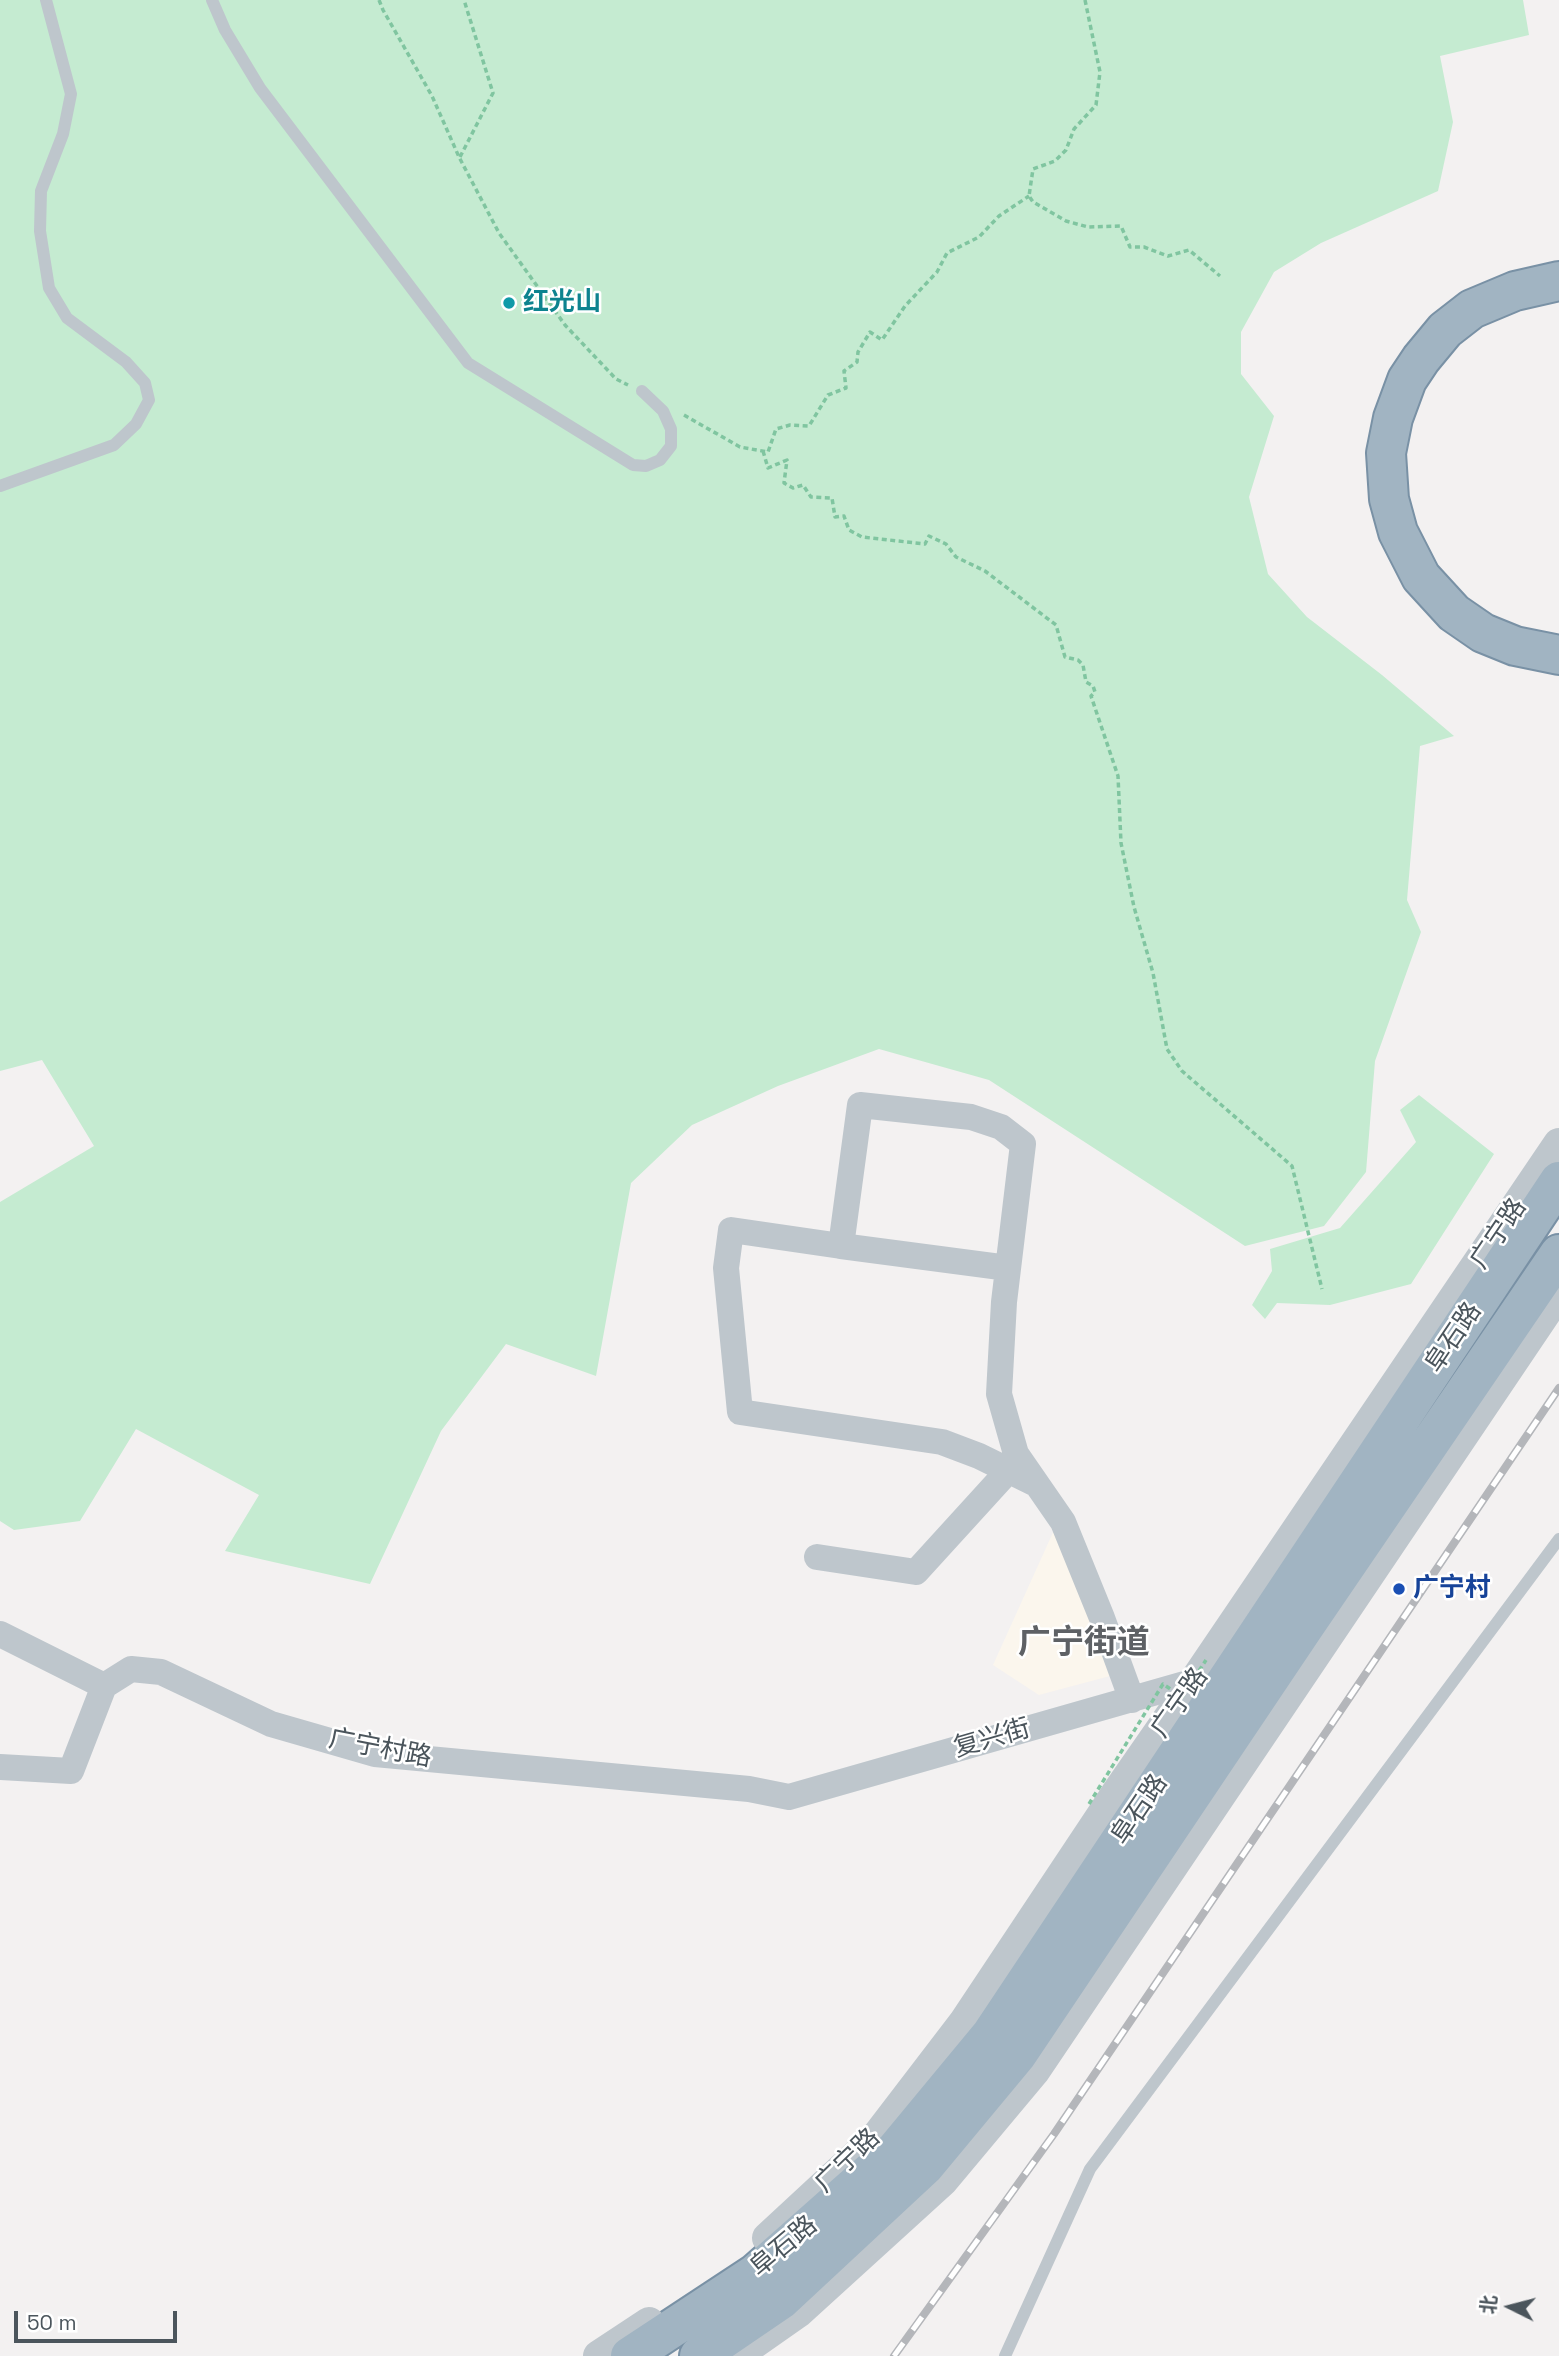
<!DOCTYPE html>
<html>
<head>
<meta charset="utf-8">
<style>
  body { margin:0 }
  #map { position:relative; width:1559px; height:2356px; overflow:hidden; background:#f3f1f1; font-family:"Space Grotesk","Noto Sans SC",sans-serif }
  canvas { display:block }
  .north { position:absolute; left:1475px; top:2272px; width:70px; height:70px; -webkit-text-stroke:5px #fff; paint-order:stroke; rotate:276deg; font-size:19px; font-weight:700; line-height:28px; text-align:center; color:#4b555c }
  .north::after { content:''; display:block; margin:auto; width:24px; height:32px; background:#4b555c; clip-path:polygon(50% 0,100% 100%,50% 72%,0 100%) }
  .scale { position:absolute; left:14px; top:2311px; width:163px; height:32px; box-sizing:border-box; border:4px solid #4b555c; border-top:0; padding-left:9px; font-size:21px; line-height:24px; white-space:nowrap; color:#4b555c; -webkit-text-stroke:5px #fff; paint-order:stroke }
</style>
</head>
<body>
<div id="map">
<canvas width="1559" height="2356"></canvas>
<div class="north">北</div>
<div class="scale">50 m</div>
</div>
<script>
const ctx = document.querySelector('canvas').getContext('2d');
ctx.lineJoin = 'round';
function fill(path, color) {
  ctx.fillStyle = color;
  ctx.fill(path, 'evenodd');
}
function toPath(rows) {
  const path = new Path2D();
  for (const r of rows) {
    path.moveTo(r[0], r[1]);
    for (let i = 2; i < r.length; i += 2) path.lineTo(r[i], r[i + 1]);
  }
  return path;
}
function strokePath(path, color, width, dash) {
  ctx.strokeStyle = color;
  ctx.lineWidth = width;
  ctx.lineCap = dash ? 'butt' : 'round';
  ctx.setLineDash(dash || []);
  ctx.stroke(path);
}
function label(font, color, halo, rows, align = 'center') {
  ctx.font = font + ' "Space Grotesk","Noto Sans SC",sans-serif';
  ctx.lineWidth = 5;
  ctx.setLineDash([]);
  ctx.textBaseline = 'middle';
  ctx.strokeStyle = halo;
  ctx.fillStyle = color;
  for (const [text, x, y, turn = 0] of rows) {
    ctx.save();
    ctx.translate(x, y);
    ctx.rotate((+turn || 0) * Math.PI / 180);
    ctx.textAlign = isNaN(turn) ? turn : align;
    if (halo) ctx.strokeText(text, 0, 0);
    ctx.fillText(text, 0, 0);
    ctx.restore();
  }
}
fill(toPath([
  [1055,1528,1114,1675,1039,1695,993,1665]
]), '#fbf6ed');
fill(toPath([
  [0,0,1523,0,1529,35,1440,56,1453,122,1438,191,1321,243,1274,272,1241,332,1241,374,1274,416,1249,497,1268,574,1307,617,1382,675,1454,736,1420,746,1407,900,1421,932,1375,1061,1366,1172,1324,1226,1245,1246,989,1080,879,1049,778,1086,692,1125,631,1183,596,1376,506,1344,441,1431,370,1584,225,1551,259,1495,136,1429,80,1521,14,1530,0,1521,0,1202,94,1146,42,1060,0,1071],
  [1419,1095,1494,1154,1411,1284,1330,1305,1277,1303,1265,1319,1252,1305,1272,1271,1270,1249,1340,1228,1416,1142,1400,1110]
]), '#c5ebd1');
const trunk = toPath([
  [1559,281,1515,291,1472,309,1445,330,1421,359,1407,380,1393,418,1386,453,1389,499,1398,532,1421,577,1454,613,1483,633,1515,646,1559,655],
  [630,2356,756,2273,895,2150,991,2034,1559,1181],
  [699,2356,781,2300,925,2166,1018,2054,1304,1628,1559,1254]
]);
strokePath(trunk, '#7991a5', 42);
strokePath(toPath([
  [379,0,383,10,432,96,459,157,499,233,565,325,616,379,628,385],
  [1085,0,1100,72,1096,105,1074,129,1066,150,1055,161,1033,169,1029,196,1033,202,1066,221,1088,227,1121,226,1130,247,1144,247,1168,256,1189,250,1220,276],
  [460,157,493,93,464,0],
  [684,415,740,447,768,452,776,429,790,425,809,426,828,395,846,388,844,371,857,362,858,352,870,332,882,340,905,306,937,272,947,253,979,237,999,216,1029,196],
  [763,451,768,468,787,460,784,483,793,488,803,485,811,497,832,498,835,517,844,516,849,530,862,537,925,544,929,536,946,544,956,557,985,571,1056,625,1065,657,1078,660,1083,665,1086,682,1093,686,1095,692,1091,696,1118,776,1121,843,1134,907,1153,973,1167,1049,1182,1071,1292,1166,1322,1289]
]), '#80c5a0', 3.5, [5, 3.5]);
strokePath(toPath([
  [212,0,225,30,260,88,468,363,633,465,646,466,660,460,671,446,671,429,663,411,642,391],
  [0,486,114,445,136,424,149,400,145,383,126,362,67,318,49,288,40,231,41,191,63,134,71,94,46,0],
  [1005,2356,1090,2169,1559,1539]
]), '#bec6cc', 12);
strokePath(toPath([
  [841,1246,731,1230,726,1268,740,1412,942,1442,979,1456,1034,1483],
  [1008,1268,841,1246,860,1105,971,1117,1001,1127,1023,1144,1004,1302,999,1394,1016,1454,1063,1522,1102,1618,1132,1700],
  [817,1557,916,1572,1008,1471],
  [0,1634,104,1686],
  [104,1686,131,1669,161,1672,271,1724,375,1754,749,1789,789,1797,1195,1681],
  [0,1767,71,1771,104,1686]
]), '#bec6cc', 26);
strokePath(toPath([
  [768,2238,876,2138,964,2023,1117,1793,1195,1681,1559,1144],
  [599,2356,649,2323],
  [735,2356,798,2312,942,2181,1034,2071,1559,1292]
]), '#bec6cc', 32);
strokePath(trunk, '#a1b4c2', 38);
const rail = toPath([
  [894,2356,1054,2134,1559,1388]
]);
strokePath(rail, '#b4b6ba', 8);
strokePath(rail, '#fff', 5, [16]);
strokePath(toPath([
  [1089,1804,1163,1684,1182,1697,1206,1660]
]), '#80c5a0', 3.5, [5, 3.5]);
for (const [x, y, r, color] of [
  [509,303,7,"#0f9aa8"],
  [1399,1589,7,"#1a4fb4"]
]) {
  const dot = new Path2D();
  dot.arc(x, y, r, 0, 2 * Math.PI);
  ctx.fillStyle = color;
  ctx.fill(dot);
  strokePath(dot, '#fff', 2.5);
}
label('bold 26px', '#0d838f', '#fff', [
  ["红光山",523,303]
], 'left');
label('26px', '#4b555c', '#fff', [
  ["广宁路",1499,1234,-56],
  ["阜石路",1454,1338,-56],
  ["广宁路",1180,1703,-55],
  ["复兴街",992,1739,-16],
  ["广宁村路",380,1749,11],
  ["阜石路",1140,1810,-56],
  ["广宁路",848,2161,-44],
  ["阜石路",784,2247,-40]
]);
label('bold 26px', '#164399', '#fff', [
  ["广宁村",1413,1589]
], 'left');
label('bold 33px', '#5e6165', '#fff', [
  ["广宁街道",1084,1644]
]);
</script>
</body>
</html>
